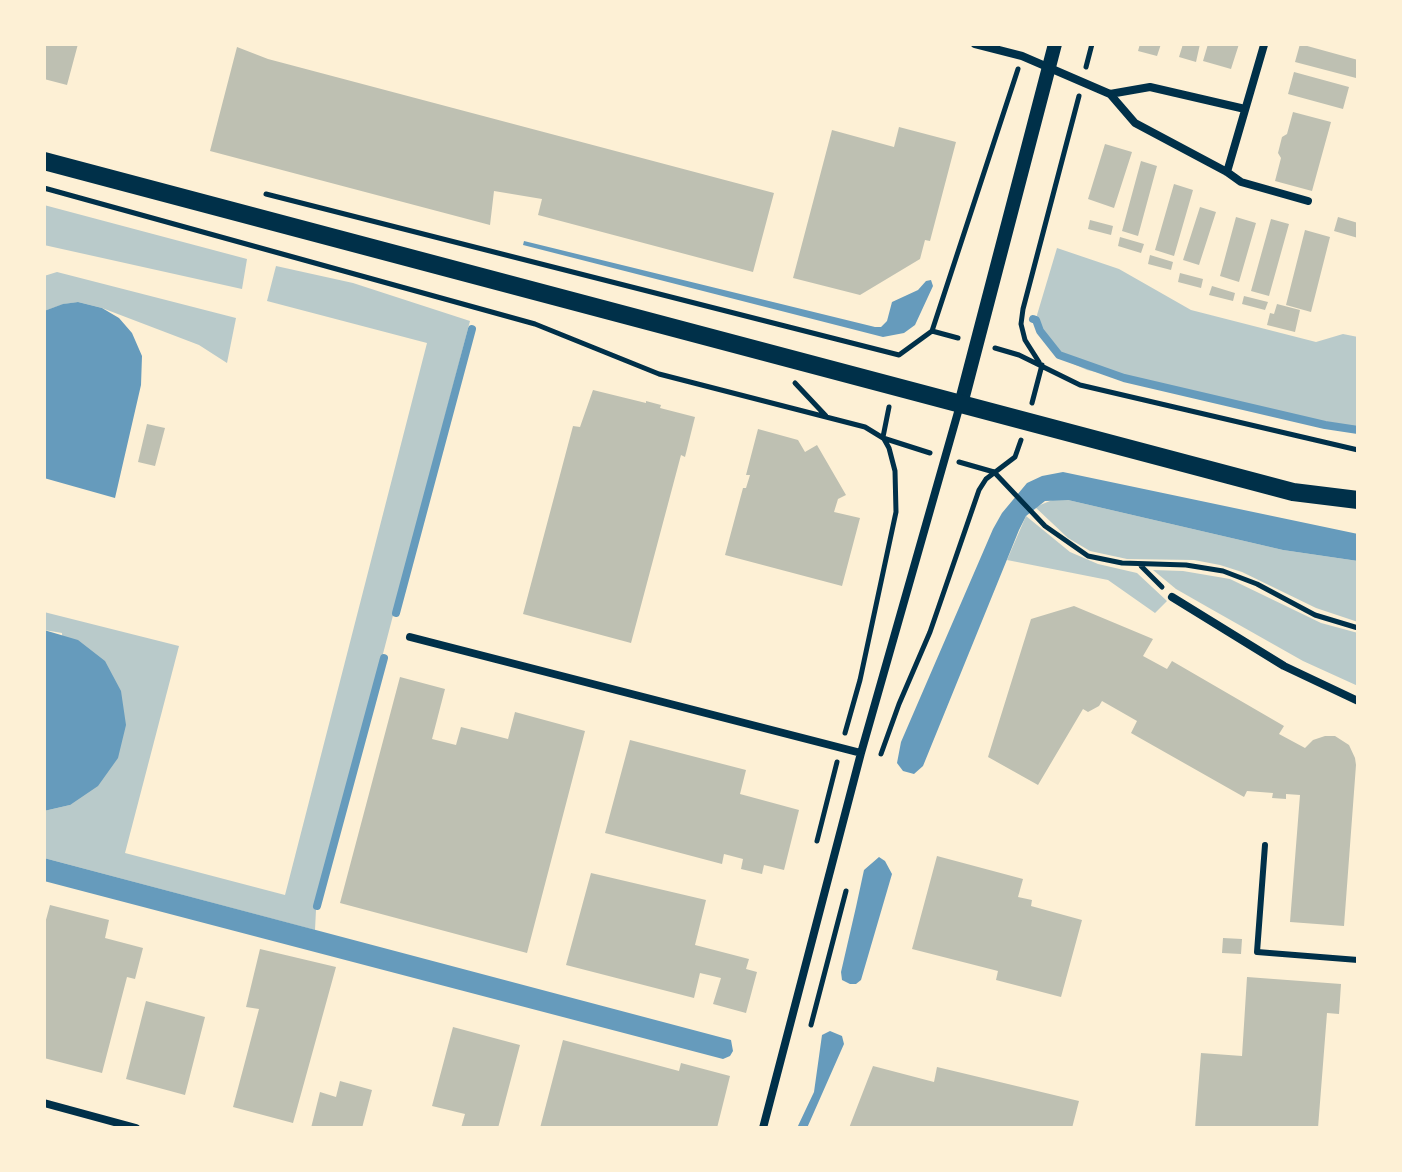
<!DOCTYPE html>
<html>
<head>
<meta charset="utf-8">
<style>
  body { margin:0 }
  #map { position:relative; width:1402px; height:1172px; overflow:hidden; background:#fdf0d5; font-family:Overpass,sans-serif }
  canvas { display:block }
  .frame { position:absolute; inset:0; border:46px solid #fdf0d5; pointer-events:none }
</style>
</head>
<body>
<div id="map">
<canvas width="1402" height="1172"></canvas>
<div class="frame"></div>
</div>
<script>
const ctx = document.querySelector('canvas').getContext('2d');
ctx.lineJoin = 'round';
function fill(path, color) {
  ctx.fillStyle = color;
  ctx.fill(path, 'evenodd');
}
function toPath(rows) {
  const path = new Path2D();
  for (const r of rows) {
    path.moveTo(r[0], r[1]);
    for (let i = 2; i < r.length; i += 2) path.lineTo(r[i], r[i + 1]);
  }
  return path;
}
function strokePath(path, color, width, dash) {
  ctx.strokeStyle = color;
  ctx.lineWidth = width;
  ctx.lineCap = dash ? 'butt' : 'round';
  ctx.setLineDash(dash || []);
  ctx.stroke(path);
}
fill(toPath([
  [44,205,247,259,242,289,44,245],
  [1057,248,1119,269,1191,310,1316,342,1343,334,1358,337,1358,431,1293,418,1087,370,1067,361,1040,333,1037,315],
  [276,266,353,283,470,321,316,910,315,930,44,858,44,811,70,805,62,633,44,630,44,612,179,646,125,853,285,895,427,343,267,301],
  [57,272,236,318,227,363,199,345,102,308,78,302,64,304,44,311,44,276],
  [1055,499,1068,500,1283,550,1358,561,1358,622,1316,608,1242,572,1220,565,1194,560,1127,559,1090,551,1068,538,1035,507],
  [1026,516,1070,552,1098,564,1137,573,1167,601,1155,613,1108,580,1007,560],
  [1153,570,1183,571,1230,579,1321,623,1358,633,1358,686,1303,661,1211,609,1176,589]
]), '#b9caca');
fill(toPath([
  [524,241,875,327,881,327,887,321,892,302,918,290,926,281,931,280,933,286,915,325,904,333,883,337,523,245],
  [78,302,102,308,119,318,132,333,142,356,141,385,115,498,44,478,44,311,63,304],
  [1063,472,1358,534,1358,561,1283,550,1068,500,1045,501,1026,516,1019,530,923,766,914,774,903,771,897,763,901,742,993,529,1002,513,1027,483,1042,476],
  [44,630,78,640,105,661,121,691,126,725,118,758,98,786,70,805,44,811],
  [879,857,885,861,892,874,861,980,856,984,850,984,842,980,841,972,856,907,864,870],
  [44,858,731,1040,733,1051,730,1056,723,1059,44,881],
  [830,1031,842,1036,844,1044,807,1128,797,1128,814,1092,822,1035]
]), '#669bbc');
strokePath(toPath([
  [1033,319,1036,320,1040,331,1059,355,1124,378,1325,425,1358,430],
  [396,613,472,329],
  [317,906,384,658]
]), '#669bbc', 8);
fill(toPath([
  [44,44,78,44,67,85,44,79],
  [1140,44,1161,44,1157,56,1138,51],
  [1183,44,1200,44,1196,62,1179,57],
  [1208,44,1239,44,1231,69,1203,61],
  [1300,44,1358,60,1356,78,1295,62],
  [237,47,268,59,774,193,753,272,538,215,542,199,494,191,490,225,210,151],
  [1294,72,1349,87,1343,109,1288,94],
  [1293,112,1331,122,1312,191,1275,181,1281,158,1278,153,1282,137,1287,134],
  [899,127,956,142,930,241,925,240,920,259,860,295,793,278,832,130,894,147],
  [1105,144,1132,152,1114,208,1088,199],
  [1141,161,1157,166,1138,236,1122,231],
  [1174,184,1193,190,1174,256,1155,250],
  [1200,207,1216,212,1199,265,1183,260],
  [1236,217,1256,223,1239,282,1220,276],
  [1338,217,1358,223,1358,238,1334,231],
  [1271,219,1289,224,1269,296,1251,291],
  [1090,220,1113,226,1111,235,1088,229],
  [1305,230,1330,237,1311,312,1286,305],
  [1120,237,1144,244,1141,253,1118,246],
  [1150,255,1173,262,1171,270,1148,264],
  [1180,273,1203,279,1201,288,1178,282],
  [1212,286,1235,293,1233,301,1209,295],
  [1244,296,1268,302,1265,310,1242,304],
  [1277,304,1300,310,1295,332,1267,325,1270,313,1274,314],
  [593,390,646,403,646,401,661,405,660,408,695,417,685,457,681,455,631,643,523,614,573,426,580,427],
  [147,424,165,428,155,466,138,462],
  [758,429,798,440,805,452,817,445,846,495,838,499,834,512,860,518,842,586,725,555,743,488,746,488,750,475,746,475],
  [1074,606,1153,639,1143,656,1167,669,1172,661,1284,726,1279,734,1305,748,1313,740,1325,736,1335,736,1349,745,1355,758,1356,765,1344,926,1290,922,1300,795,1286,794,1286,799,1272,798,1273,793,1247,791,1244,797,1131,733,1137,721,1102,701,1099,706,1088,712,1083,709,1038,785,988,757,1031,619],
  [400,677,445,689,432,739,456,745,461,727,508,739,515,712,585,731,527,953,340,903],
  [630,740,746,770,740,794,799,810,784,870,764,865,762,874,741,869,743,859,724,854,722,864,605,833],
  [937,856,1023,879,1018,897,1032,900,1031,906,1082,920,1061,997,996,980,998,971,912,949],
  [591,873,706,900,695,945,749,959,746,969,757,972,746,1013,713,1004,721,978,700,973,694,998,566,965],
  [50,905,109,920,105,938,143,948,135,979,127,977,102,1073,44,1058,44,927],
  [1223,938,1242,939,1241,954,1222,953],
  [260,949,336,967,293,1123,233,1107,259,1009,246,1007],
  [1247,977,1341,984,1339,1014,1327,1013,1318,1128,1195,1128,1201,1053,1242,1056],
  [146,1001,205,1017,185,1095,126,1079],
  [453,1027,520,1045,498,1128,461,1128,465,1114,432,1106],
  [563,1040,679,1071,681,1063,730,1076,717,1128,540,1128],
  [873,1066,934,1082,937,1067,1079,1101,1072,1128,849,1128],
  [340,1081,372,1090,362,1128,311,1128,320,1092,336,1097]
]), '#bec0b2');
strokePath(toPath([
  [1086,67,1092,44],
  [44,188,535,324,659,374,865,427,883,438,930,453],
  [266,194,899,355,932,331],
  [932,331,958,338],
  [932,331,1018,69],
  [995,348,1019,355,1080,385,1358,450],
  [1039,362,1025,340,1021,324,1023,309,1079,96],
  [795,383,826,416],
  [1032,403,1042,365],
  [883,437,889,407],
  [959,462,994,472],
  [994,472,1045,526,1088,556,1122,563,1186,565,1223,571,1257,584,1315,615,1358,628],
  [1141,566,1162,587],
  [845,733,860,680,896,512,895,471,889,448,884,439],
  [881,754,899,704,930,632,979,490,986,479,1015,457,1021,440],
  [817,841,837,762],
  [811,1025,846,891]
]), '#003049', 5);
strokePath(toPath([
  [1265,845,1257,952,1358,960]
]), '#003049', 6);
strokePath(toPath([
  [975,44,1022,56,1110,94,1150,87,1245,109],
  [1110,94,1135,123,1227,172,1241,182,1308,201],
  [1227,172,1264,45],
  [1172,597,1284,666,1358,701],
  [410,637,861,753],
  [44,1103,136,1128],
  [763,1128,861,753,960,405]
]), '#003049', 8);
strokePath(toPath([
  [961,404,1055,44]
]), '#003049', 14);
strokePath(toPath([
  [44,161,1293,492,1358,500]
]), '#003049', 18);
</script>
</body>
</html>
